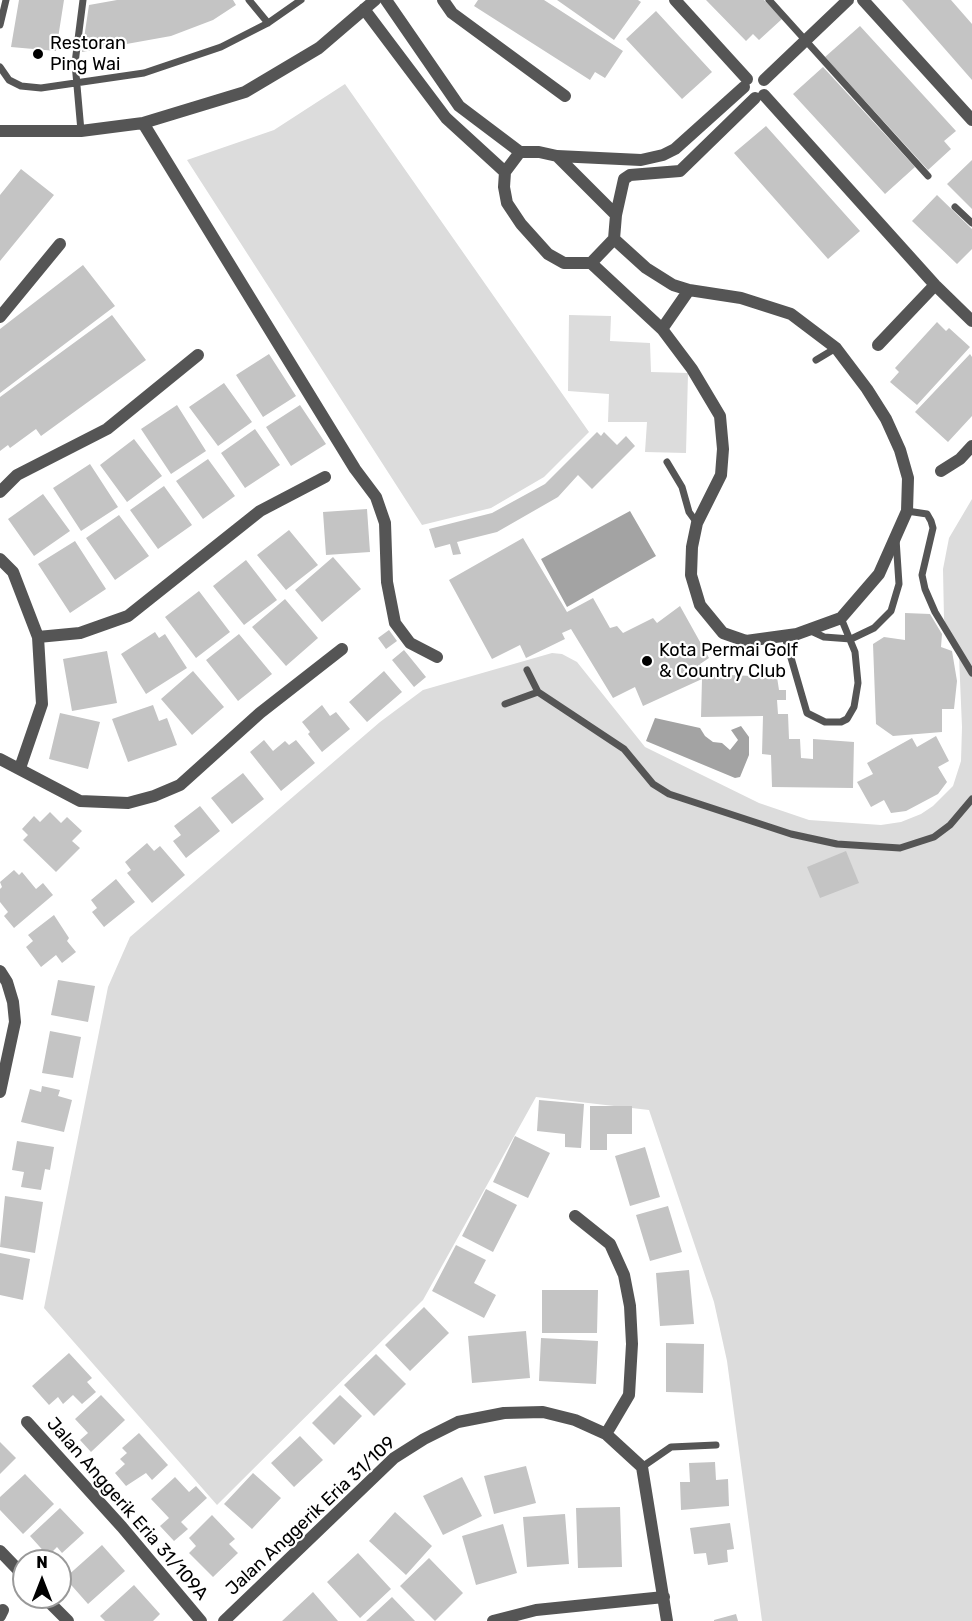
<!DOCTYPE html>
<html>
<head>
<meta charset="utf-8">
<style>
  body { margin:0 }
  #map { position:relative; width:972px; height:1621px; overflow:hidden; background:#fff; font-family:Rubik,sans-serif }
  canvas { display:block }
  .north { position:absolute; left:12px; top:1549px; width:60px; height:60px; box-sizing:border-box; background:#fff; border:2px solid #999; border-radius:50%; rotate:0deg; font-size:16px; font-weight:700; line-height:24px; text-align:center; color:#000 }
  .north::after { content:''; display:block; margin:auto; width:21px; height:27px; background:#000; clip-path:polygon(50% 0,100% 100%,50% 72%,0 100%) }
</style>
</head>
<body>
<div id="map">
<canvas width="972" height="1621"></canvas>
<div class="north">N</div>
</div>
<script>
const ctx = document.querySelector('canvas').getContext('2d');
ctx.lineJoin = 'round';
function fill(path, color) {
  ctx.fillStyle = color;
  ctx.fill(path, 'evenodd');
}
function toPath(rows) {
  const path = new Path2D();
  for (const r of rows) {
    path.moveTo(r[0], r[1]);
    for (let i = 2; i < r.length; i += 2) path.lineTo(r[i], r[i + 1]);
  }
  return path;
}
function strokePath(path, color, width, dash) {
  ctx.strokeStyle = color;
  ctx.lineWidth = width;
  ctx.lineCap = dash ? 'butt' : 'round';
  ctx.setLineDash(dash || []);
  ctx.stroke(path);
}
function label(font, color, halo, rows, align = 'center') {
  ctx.font = font + ' Rubik,sans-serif';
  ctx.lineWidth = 4.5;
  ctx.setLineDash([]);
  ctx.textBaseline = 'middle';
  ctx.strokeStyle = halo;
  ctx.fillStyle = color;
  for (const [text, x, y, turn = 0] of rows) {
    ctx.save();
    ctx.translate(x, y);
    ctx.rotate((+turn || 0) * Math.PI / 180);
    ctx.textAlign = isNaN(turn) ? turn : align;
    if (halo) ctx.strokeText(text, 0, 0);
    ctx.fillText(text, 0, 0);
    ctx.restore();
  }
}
fill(toPath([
  [345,84,589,432,544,477,491,508,422,525,187,160,274,130],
  [569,315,611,316,610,341,650,343,651,372,688,373,686,453,645,452,647,422,608,422,609,394,568,391],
  [972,499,972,1621,762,1621,727,1361,714,1302,649,1110,536,1097,423,1300,217,1505,44,1308,108,987,130,937,380,722,423,690,552,653,562,654,577,662,645,747,759,803,809,820,881,825,901,822,921,814,933,806,953,786,961,761,962,727,959,656,952,647,944,619,943,569,949,538]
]), '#dcdcdc');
fill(toPath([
  [630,511,656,556,567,607,541,559],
  [655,718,700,728,705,736,713,742,722,743,730,750,738,740,731,730,741,726,749,737,749,755,740,777,735,778,646,741]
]), '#a3a3a3');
fill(toPath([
  [19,0,64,0,56,51,11,47],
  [117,0,233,0,236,5,213,20,171,36,82,52,89,5],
  [478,0,544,0,623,51,605,78,595,72,590,80,474,6],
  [557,0,638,0,641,2,614,40],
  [706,0,764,0,782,19,759,40,753,34,746,41],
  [902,0,951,0,972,24,972,80],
  [656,11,712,72,682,99,626,39],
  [860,26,956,131,944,141,951,149,928,170,825,57],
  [823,67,915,167,885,194,793,94],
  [766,126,860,231,828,259,734,153],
  [972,160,972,209,947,184],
  [21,169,54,195,0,261,0,195],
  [937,195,972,229,972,249,957,264,912,221],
  [83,265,115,306,0,393,0,329],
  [112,315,146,360,41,436,36,429,10,448,8,445,0,451,0,397],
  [937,322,946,331,949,328,970,347,917,405,890,382,899,372,895,368],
  [269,354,296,396,263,417,236,375],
  [970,354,972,357,972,416,948,442,915,412],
  [224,383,252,422,218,446,189,407],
  [177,405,206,451,171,474,141,429],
  [300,405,326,444,291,466,266,427],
  [255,429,280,465,245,488,221,453],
  [597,432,601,436,604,432,617,445,626,436,635,446,592,489,578,475,558,497,497,532,457,542,461,554,453,555,450,544,435,548,429,529,492,513,545,484],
  [134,439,162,476,127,502,100,465],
  [208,459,235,496,203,519,176,481],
  [90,464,118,507,81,531,53,488],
  [164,486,192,525,158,549,130,510],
  [43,494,70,531,34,556,8,519],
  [367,509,370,552,326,555,323,512],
  [119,515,149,556,115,580,86,538],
  [289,530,318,565,286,590,257,555],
  [523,538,567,612,593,598,610,628,617,626,623,633,653,618,657,623,680,606,709,658,700,664,705,674,777,677,779,690,786,690,786,700,777,700,778,714,788,714,789,739,800,739,801,758,813,759,813,739,854,742,853,788,772,787,771,755,762,754,763,716,701,717,702,679,643,706,635,687,613,698,571,629,562,633,565,639,526,658,520,645,492,659,449,580],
  [75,541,106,589,70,613,38,564],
  [333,557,361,589,322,622,295,590],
  [246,560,277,600,244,625,213,586],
  [199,591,230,632,196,658,165,617],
  [285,599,318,638,286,666,252,627],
  [905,613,930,614,942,634,941,647,952,651,957,681,954,709,942,709,942,732,893,736,876,724,873,644,884,637,905,640],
  [389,630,397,641,386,649,378,638],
  [155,632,159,638,165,634,187,668,146,694,121,654],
  [239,634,272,674,238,701,206,660],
  [404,650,426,677,414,687,392,660],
  [107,651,117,703,72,711,63,659],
  [193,671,224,707,192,735,161,699],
  [384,671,402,692,367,722,349,702],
  [153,705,159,721,167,718,177,745,128,762,112,719],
  [322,705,330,716,336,712,350,729,322,752,308,734,310,732,302,722],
  [60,713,100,722,88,769,49,759],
  [936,736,949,761,938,767,947,782,938,794,906,811,891,813,884,800,871,807,857,782,873,774,867,763,912,738,917,747],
  [264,740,273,751,285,741,289,745,296,740,315,763,281,791,250,752],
  [243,773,264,799,232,824,211,798],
  [200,806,220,831,186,858,173,841,181,835,174,826],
  [50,812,61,823,67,817,82,831,72,841,80,848,56,872,23,840,28,835,22,829,34,816,40,822],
  [147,843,154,851,160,846,185,875,152,903,127,873,131,870,125,862],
  [846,851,859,883,820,898,807,867],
  [14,870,19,875,22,872,36,889,43,883,53,895,14,928,4,916,8,912,0,902,0,889,2,887,0,882],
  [116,879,135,902,104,927,92,912,97,908,91,900],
  [54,915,69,938,67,941,76,952,62,963,56,955,41,967,26,947,33,941,28,935],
  [58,980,95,986,88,1022,51,1015],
  [50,1031,81,1037,73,1078,42,1073],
  [42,1086,60,1090,58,1096,72,1100,64,1132,21,1122,30,1089,41,1092],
  [539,1100,584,1104,581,1148,565,1147,565,1134,537,1131],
  [590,1106,632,1106,632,1134,607,1134,607,1150,590,1150],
  [515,1136,550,1153,528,1198,493,1182],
  [17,1141,54,1147,50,1170,45,1169,41,1190,21,1187,24,1172,12,1170],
  [645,1147,660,1197,630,1206,615,1156],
  [486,1189,517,1205,493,1252,462,1236],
  [5,1196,43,1202,35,1253,0,1247],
  [668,1206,682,1252,650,1261,636,1215],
  [456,1245,486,1260,474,1283,496,1295,484,1318,432,1291],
  [0,1253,30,1259,23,1300,0,1295],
  [689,1270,694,1324,660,1326,656,1273],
  [542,1290,598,1290,597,1333,542,1333],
  [424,1307,449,1333,410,1371,385,1345],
  [526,1331,530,1378,472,1383,468,1336],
  [541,1338,598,1341,596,1384,539,1381],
  [666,1343,704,1344,703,1393,666,1392],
  [69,1353,92,1378,87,1382,96,1392,82,1404,73,1395,63,1404,58,1397,49,1405,32,1386],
  [376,1354,406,1384,374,1416,344,1385],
  [101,1395,125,1420,91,1452,80,1440,88,1433,75,1419],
  [340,1395,362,1416,334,1445,312,1423],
  [139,1433,168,1465,152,1480,146,1473,126,1486,115,1473,125,1464,120,1459,127,1453,122,1448],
  [300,1436,323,1460,294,1487,271,1463],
  [0,1442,16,1458,0,1474],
  [715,1462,716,1480,728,1479,729,1506,681,1510,680,1482,690,1482,689,1463],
  [526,1466,536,1503,494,1514,484,1476],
  [253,1473,281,1498,252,1529,224,1504],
  [25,1474,54,1504,23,1534,0,1510,0,1497],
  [175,1477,189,1492,196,1486,207,1498,181,1522,188,1529,174,1541,160,1526,169,1518,151,1499],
  [462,1477,482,1516,443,1535,423,1496],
  [620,1507,622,1567,578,1568,576,1508],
  [60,1508,84,1533,62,1553,57,1547,48,1556,30,1536],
  [395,1512,432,1546,406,1575,369,1541],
  [565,1514,569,1564,527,1567,523,1517],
  [212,1515,235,1539,229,1544,238,1553,213,1577,189,1553,196,1546,189,1538],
  [730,1523,734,1549,727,1550,728,1562,708,1565,706,1553,694,1554,690,1528],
  [503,1524,517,1573,476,1585,462,1536],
  [102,1545,125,1571,88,1604,65,1578],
  [358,1553,391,1589,360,1618,327,1582],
  [429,1558,463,1593,435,1621,400,1586],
  [134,1585,160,1614,153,1621,105,1621,100,1616],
  [313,1592,338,1621,282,1621,298,1606],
  [392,1597,415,1621,366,1621,378,1610],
  [736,1614,738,1621,714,1621,714,1620]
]), '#c4c4c4');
strokePath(toPath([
  [249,0,268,23],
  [769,0,928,176],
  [0,25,6,0],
  [0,67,9,80,21,86,41,88,144,73,221,47,268,23,301,0],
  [81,131,75,63,83,0],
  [955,207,972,223],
  [816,360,836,348],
  [667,462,682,487,689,512,697,523],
  [907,511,927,514,931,521,933,528,922,575,925,589,935,612,972,673],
  [811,631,824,637,851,639,874,628,891,611,899,584,896,539],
  [785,637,807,713,825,722,841,722,847,719,854,707,858,683,855,652,841,618],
  [527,670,538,692,624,749,653,784,669,794,791,834,837,844,900,848,934,837,950,825,972,799],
  [505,704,538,692],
  [642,1467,671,1447,716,1445]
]), '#555', 7);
strokePath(toPath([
  [386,0,459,106,520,152],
  [443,0,452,13,565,96],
  [675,0,747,79],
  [863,0,972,120],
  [364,9,446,118,505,172],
  [764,80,848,0],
  [764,95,935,285,972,321],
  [143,123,355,469,376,497,385,523,387,582,395,623,410,643,437,657],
  [0,131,81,131,143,123,245,92,319,48,375,0],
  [520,152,539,152,557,156,616,215,614,239,591,263,564,263,548,254,521,224,507,203,504,187,505,172,520,152],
  [557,156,641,160,663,155,675,149,744,87],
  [616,215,624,179,630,175,680,171,755,98],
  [591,263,662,329,692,369,720,416,723,449,721,475,697,523,692,547,691,575,700,605,723,633,746,641,797,634,841,618,879,574,907,511,908,478,900,450,886,419,867,389,836,348,791,314,741,298,689,290,673,285,646,268,614,239],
  [0,317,60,244],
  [662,329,689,290],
  [878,345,935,285],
  [941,471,960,459,972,446],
  [0,492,17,475,107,429,198,355],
  [0,559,13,572,38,637,42,704,20,768],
  [38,637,80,633,128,616,260,511,325,477],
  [0,759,80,801,128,803,154,796,180,785,260,713,342,649],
  [0,971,7,982,13,1002,15,1022,0,1092],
  [575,1216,610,1244,624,1275,630,1306,632,1344,629,1395,606,1434],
  [27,1422,122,1527,201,1621],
  [0,1551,24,1576],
  [44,1597,68,1621],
  [0,1616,3,1610],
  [224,1621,394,1458,424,1439,458,1422,504,1413,543,1412,575,1420,606,1434,642,1467,667,1621],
  [493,1621,536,1610,664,1597]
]), '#555', 12);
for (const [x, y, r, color] of [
  [38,54,6,"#000"],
  [647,661,6,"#000"]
]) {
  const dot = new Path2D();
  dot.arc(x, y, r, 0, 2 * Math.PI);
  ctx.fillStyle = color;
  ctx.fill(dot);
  strokePath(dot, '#fff', 2);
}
label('18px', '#000', '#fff', [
  ["Restoran",50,44],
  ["Ping Wai",50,65],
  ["Kota Permai Golf",659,651],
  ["& Country Club",659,672]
], 'left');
label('18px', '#000', '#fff', [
  ["Jalan Anggerik Eria 31/109A",127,1509,49],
  ["Jalan Anggerik Eria 31/109",311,1516,-43]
]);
</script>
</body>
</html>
